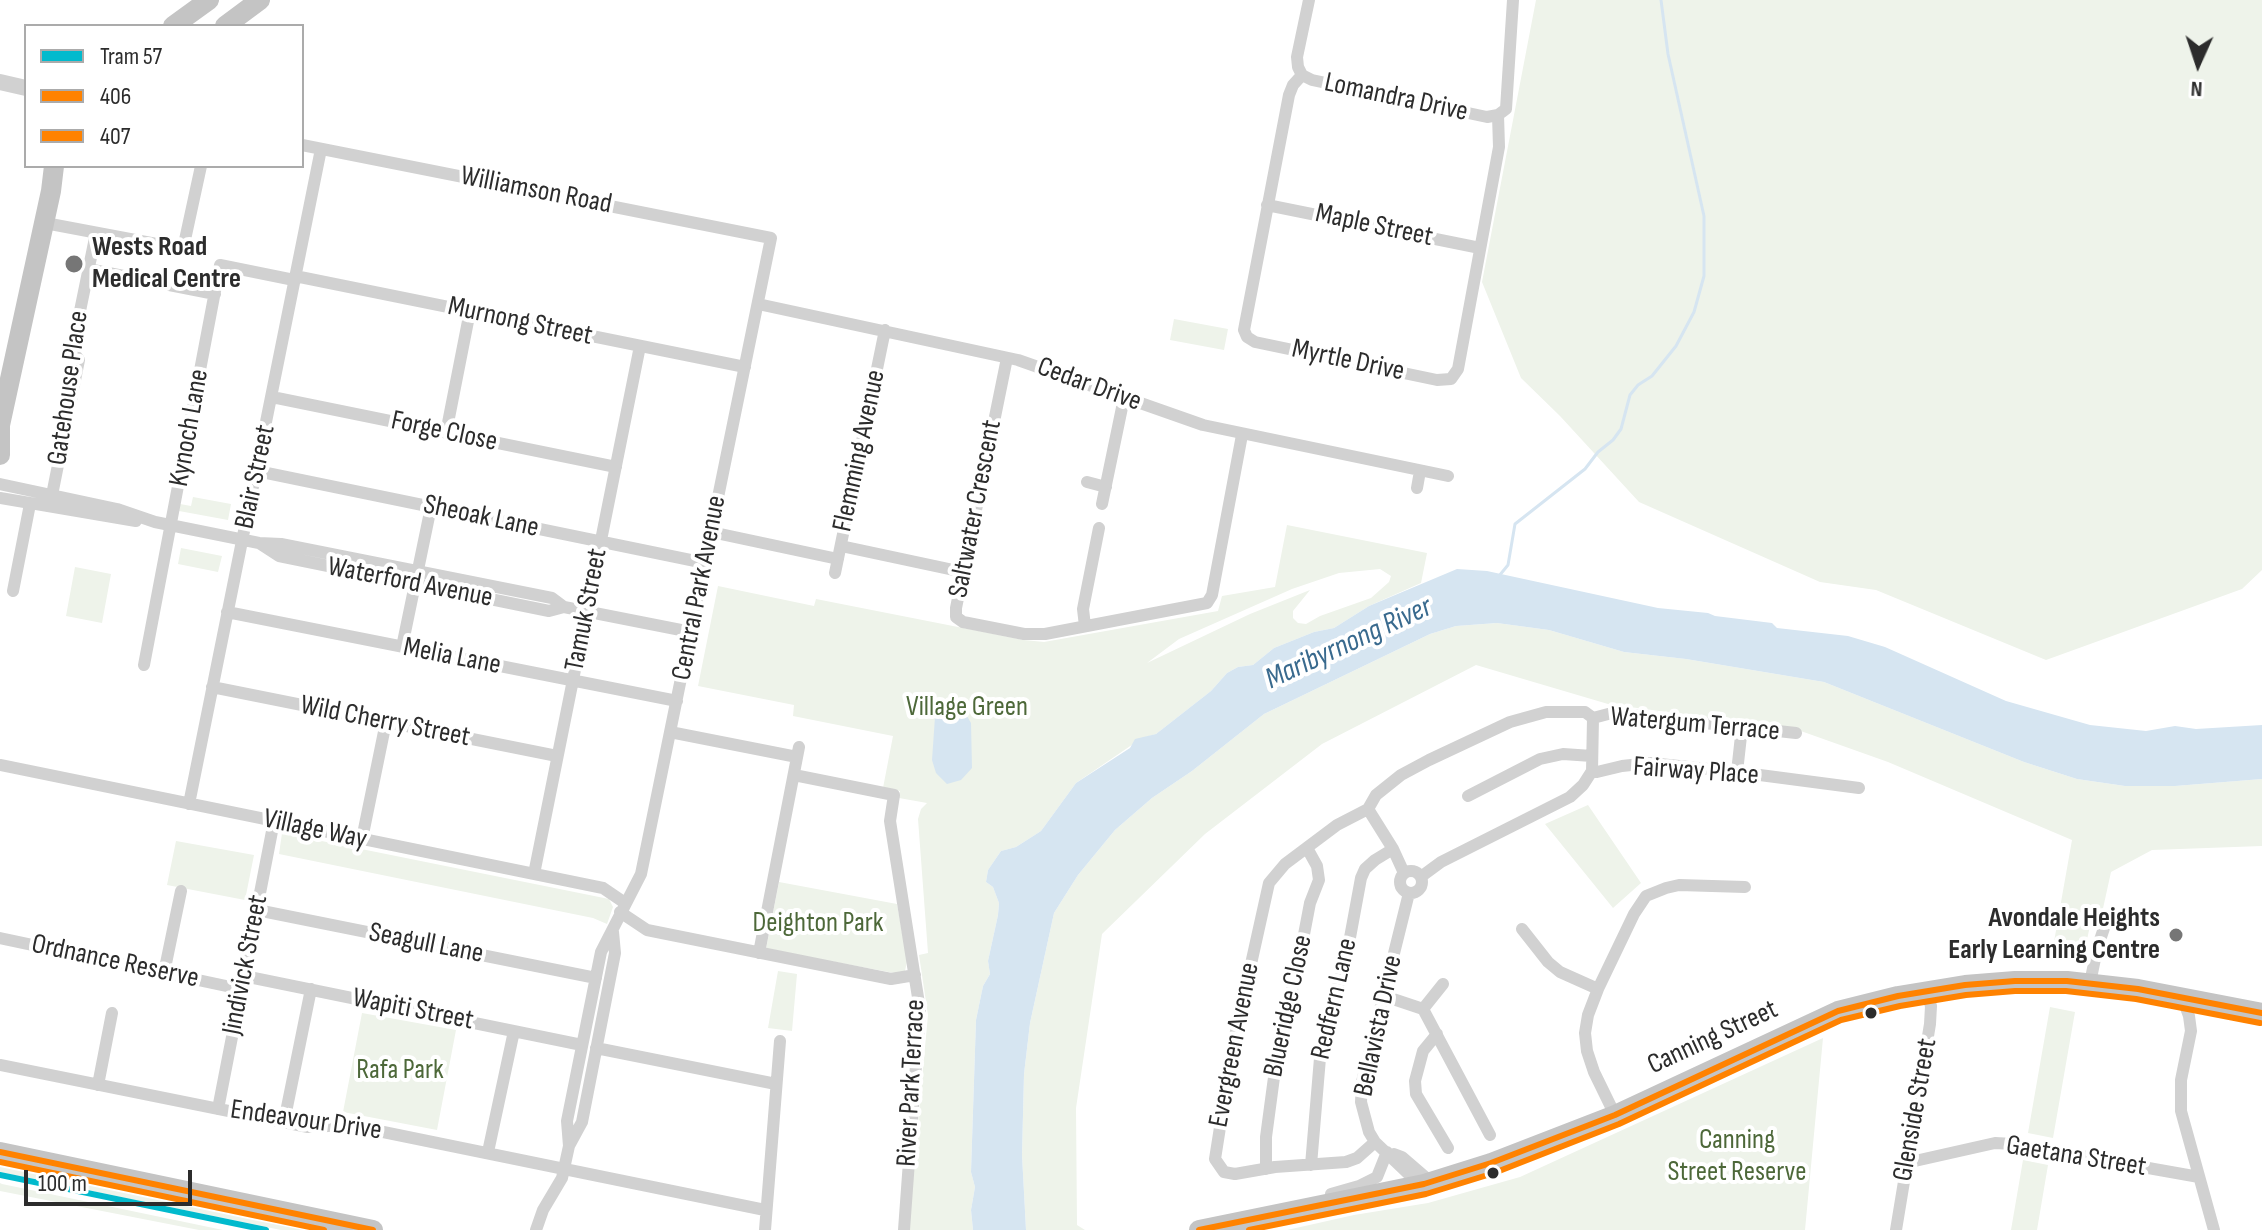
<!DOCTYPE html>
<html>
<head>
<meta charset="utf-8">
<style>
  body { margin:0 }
  #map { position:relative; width:2262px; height:1230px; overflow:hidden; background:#fff; font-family:"Sofia Sans Condensed",sans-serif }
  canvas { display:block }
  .legend { position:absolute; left:24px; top:24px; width:280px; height:144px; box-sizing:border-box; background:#fff; border:2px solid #ababab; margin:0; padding:10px 14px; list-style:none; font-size:24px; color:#2c2c2c }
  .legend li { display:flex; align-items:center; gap:16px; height:40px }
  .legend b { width:40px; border:2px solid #ababab }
  .north { position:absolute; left:2158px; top:24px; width:80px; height:80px; -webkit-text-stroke:6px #fff; paint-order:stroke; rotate:183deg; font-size:22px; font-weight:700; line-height:32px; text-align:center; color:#2c2c2c }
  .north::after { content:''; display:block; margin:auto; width:28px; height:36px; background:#2c2c2c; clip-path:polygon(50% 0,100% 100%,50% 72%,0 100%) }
  .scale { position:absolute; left:24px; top:1170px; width:168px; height:36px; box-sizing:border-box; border:4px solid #2c2c2c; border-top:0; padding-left:10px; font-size:24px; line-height:28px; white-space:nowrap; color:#2c2c2c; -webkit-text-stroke:6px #fff; paint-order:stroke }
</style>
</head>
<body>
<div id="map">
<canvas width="2262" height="1230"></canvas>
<ul class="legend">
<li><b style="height:10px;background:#02bacd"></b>Tram 57</li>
<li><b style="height:10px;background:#ff8200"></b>406</li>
<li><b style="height:10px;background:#ff8200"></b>407</li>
</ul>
<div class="north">N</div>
<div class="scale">100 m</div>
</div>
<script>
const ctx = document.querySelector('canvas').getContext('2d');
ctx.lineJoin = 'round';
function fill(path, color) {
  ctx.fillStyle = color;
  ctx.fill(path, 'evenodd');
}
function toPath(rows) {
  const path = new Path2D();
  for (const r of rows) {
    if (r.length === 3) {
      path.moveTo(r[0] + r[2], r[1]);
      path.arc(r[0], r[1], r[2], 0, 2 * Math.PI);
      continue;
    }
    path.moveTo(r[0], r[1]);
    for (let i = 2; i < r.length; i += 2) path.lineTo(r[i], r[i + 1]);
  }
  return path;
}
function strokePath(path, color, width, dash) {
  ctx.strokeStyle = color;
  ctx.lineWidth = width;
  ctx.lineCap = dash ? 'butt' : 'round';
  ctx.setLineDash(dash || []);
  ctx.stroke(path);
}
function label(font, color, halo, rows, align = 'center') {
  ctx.font = font + ' "Sofia Sans Condensed",sans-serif';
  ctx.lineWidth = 8;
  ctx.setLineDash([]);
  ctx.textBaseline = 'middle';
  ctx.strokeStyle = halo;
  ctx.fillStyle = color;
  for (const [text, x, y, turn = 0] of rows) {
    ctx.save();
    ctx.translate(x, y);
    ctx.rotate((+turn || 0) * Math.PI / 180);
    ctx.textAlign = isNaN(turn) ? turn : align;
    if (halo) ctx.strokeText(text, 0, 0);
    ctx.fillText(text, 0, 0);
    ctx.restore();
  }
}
fill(toPath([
  [1536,0,2262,0,2262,570,2242,589,2046,660,1876,590,1820,582,1639,502,1560,416,1521,378,1482,282],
  [1174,319,1228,329,1224,350,1170,340],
  [193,497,231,504,228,520,179,511,180,504,191,506],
  [1287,525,1427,553,1421,583,1369,606,1334,628,1314,632,1274,648,1253,665,1238,667,1227,673,1211,691,1156,734,1142,738,1076,783,1041,831,1016,847,1001,851,988,870,986,882,993,887,999,903,998,915,988,961,990,974,983,986,976,1020,971,1172,975,1187,971,1210,973,1230,908,1230,928,1015,919,955,928,953,918,819,921,809,927,803,899,798,900,791,883,788,893,736,793,716,794,705,698,686,718,586,814,606,816,599,1024,640,1044,642,1218,611,1222,596,1275,587],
  [1380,569,1391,576,1389,582,1371,598,1320,616,1306,624,1298,623,1293,618,1293,611,1310,590,1250,614,1147,663,1179,639,1292,589,1339,573],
  [181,548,222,556,218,572,178,564],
  [75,567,111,574,102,623,66,616],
  [1497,623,1549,630,1624,652,1686,659,1824,682,2024,762,2077,779,2125,786,2175,786,2262,779,2262,846,2152,850,2111,872,2102,913,2093,911,2083,959,2052,953,2072,840,1888,762,1798,730,1608,704,1476,665,1322,744,1205,834,1102,934,1076,1108,1077,1225,1085,1230,1026,1230,1022,1155,1024,1074,1030,1023,1054,913,1078,875,1115,830,1152,798,1192,771,1264,714,1430,634,1456,626],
  [1588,805,1641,883,1613,908,1545,824],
  [282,833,609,899,613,907,607,924,593,918,279,854],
  [176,841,254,855,245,900,167,885],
  [779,882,897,904,907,961,905,971,894,973,766,949],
  [778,971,797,974,792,1031,768,1028],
  [2050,1007,2075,1012,2053,1138,2028,1133],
  [362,1013,456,1030,437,1130,343,1112],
  [1823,1038,1805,1230,1287,1230,1354,1215,1428,1203,1520,1177],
  [2023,1160,2048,1165,2037,1230,2011,1230],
  [0,1167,248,1219,303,1230,281,1230,0,1172],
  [0,1183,2,1184,223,1230,199,1230,0,1191]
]), '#eef3ea');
fill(toPath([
  [1457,569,1487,571,1658,608,1708,613,1715,616,1772,623,1777,628,1848,636,1885,647,2006,701,2090,725,2146,731,2175,726,2196,729,2262,725,2262,779,2175,786,2125,786,2077,779,2024,762,1824,682,1686,659,1624,652,1549,630,1497,623,1456,626,1430,634,1264,714,1192,771,1152,798,1115,830,1078,875,1054,913,1030,1023,1024,1074,1022,1155,1026,1230,973,1230,971,1210,975,1187,971,1172,976,1020,983,986,990,974,988,961,998,915,999,903,993,887,986,882,988,870,1001,851,1016,847,1041,831,1076,783,1130,748,1135,739,1156,734,1211,691,1227,673,1238,667,1253,665,1274,648,1314,632,1334,628,1369,606],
  [953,701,964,711,971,723,972,768,961,780,947,784,936,773,932,760,935,717,942,703]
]), '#d6e5f1');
strokePath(toPath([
  [1499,576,1508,565,1515,524,1585,469,1598,452,1613,440,1621,429,1630,395,1638,385,1652,376,1676,346,1694,312,1704,276,1704,216,1668,54,1661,0]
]), '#d6e5f1', 3);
strokePath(toPath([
  [1309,0,1297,57,1298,67,1302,75,1312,80,1487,117,1498,115,1506,109,1513,0],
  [1302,75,1293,85,1289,95,1244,330,1247,337,1255,342,1437,380,1451,379,1458,369,1499,147,1498,115],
  [302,145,771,238,641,874,601,952,567,1121,569,1146],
  [1267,205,1480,248],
  [45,223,183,249,201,166],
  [88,269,215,294],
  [295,276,745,367],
  [758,304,1018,360,1203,425,1448,476],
  [1007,358,956,608,956,617,963,622,1024,634,1045,634,1207,603,1212,595,1242,435],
  [272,397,616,467],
  [446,433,470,311],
  [257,471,705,563],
  [1087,482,1106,487],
  [0,484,117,509,155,522,259,543,281,544,552,598,564,607,691,632],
  [1417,488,1420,471],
  [52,495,79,360,72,350,96,233],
  [0,498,136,521],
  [1102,504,1124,398],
  [711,532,838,559],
  [259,543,279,556,549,611,564,607],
  [841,546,963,572],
  [835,573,885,330],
  [13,591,30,504],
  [227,612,677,701],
  [1085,626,1083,609,1099,528],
  [402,647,431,507],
  [144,665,220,265,294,280],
  [212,687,557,756],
  [1593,718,1612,713,1796,733],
  [670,732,797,757],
  [0,765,603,888,625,903],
  [1737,772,1742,727],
  [794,775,894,795,890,821,920,1010,904,1230],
  [1468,796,1540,759,1563,754,1592,756],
  [189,804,321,149],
  [1368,809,1337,825,1285,864,1269,883,1233,1045,1215,1159,1224,1172,1235,1174,1275,1167,1346,1162,1357,1158,1375,1142],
  [1368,809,1376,795,1401,775,1429,760,1510,722,1546,712,1585,712,1593,718,1592,771],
  [1368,809,1393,849,1404,873],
  [362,839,386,722],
  [1411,882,11],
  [534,874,640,346],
  [1422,876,1441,862,1570,797,1583,785,1592,771,1597,772,1622,766,1650,763,1737,772,1859,788],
  [1409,893,1362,1082,1361,1102,1369,1132,1375,1142,1420,1185],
  [257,910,596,978],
  [620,912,647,930,891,979,915,975],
  [1522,929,1548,962,1560,972,1598,989],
  [0,938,231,987],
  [759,953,799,747],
  [164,973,181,891],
  [244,976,582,1045],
  [2090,983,2097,949,2104,928],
  [1384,996,1423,1009,1490,1135],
  [2182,997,2189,1016,2191,1031,2181,1080,2181,1111,2214,1230],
  [1423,1009,1443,984],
  [1437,1034,1423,1051,1415,1081,1416,1094,1448,1148],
  [596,1048,776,1084],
  [0,1065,308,1127,349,1125,765,1210],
  [98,1085,112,1013],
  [218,1109,274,821],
  [1615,1115,1594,1072,1587,1051,1585,1033,1588,1015,1598,989,1634,914,1646,896,1666,888,1679,885,1745,887],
  [284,1122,311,989],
  [488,1152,514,1031],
  [1394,1154,1402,1157,1431,1182],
  [1906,1163,1995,1143,2013,1144,2199,1177],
  [1311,1165,1320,1058,1349,943,1361,878,1365,869,1375,860,1393,849],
  [1266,1169,1266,1137,1279,1040,1298,966,1310,903,1319,880,1317,866,1307,848],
  [1331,1194,1359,1186,1377,1177,1387,1152],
  [536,1230,543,1210,562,1178,569,1146,582,1122,615,953,613,932],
  [765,1230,780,1041],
  [1896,1230,1930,1024,1931,1006,1926,991]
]), '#d1d1d1', 12);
strokePath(toPath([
  [0,82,26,88]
]), '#d1d1d1', 16);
strokePath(toPath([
  [173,26,209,0],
  [225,26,260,0],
  [0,455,0,425,51,191,54,166],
  [0,1152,373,1230],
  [1199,1230,1424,1184,1491,1163,1615,1115,1838,1011,1898,996,1965,985,2015,981,2067,981,2138,989,2262,1013]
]), '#c4c4c4', 20);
strokePath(toPath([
  [0,1152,373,1230],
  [1199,1230,1424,1184,1491,1163,1615,1115,1838,1011,1898,996,1965,985,2015,981,2067,981,2138,989,2262,1013]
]), '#ff8200', 6);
strokePath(toPath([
  [0,1162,324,1230],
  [1249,1230,1426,1194,1494,1173,1619,1124,1841,1020,1900,1006,1966,995,2015,991,2066,991,2136,999,2260,1023]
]), '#ff8200', 6);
strokePath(toPath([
  [0,1175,266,1230]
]), '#02bacd', 6);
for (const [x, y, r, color] of [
  [74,264,10,"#767676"],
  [2176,935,8,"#767676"],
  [1871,1013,7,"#2c2c2c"],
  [1493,1173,7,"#2c2c2c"]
]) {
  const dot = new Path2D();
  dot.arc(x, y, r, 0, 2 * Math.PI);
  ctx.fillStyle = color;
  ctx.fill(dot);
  strokePath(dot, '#fff', 3);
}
label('28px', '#2c2c2c', '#fff', [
  ["Lomandra Drive",1396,98,12],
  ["Williamson Road",536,191,11],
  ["Maple Street",1374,226,12],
  ["Murnong Street",520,322,12],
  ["Myrtle Drive",1348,361,12],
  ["Cedar Drive",1089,385,20],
  ["Gatehouse Place",69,388,-82],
  ["Kynoch Lane",190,428,-80],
  ["Forge Close",444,432,12],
  ["Flemming Avenue",860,451,-78],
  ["Blair Street",256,477,-78],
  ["Saltwater Crescent",976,509,-79],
  ["Sheoak Lane",481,517,12],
  ["Waterford Avenue",410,583,11],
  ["Central Park Avenue",700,588,-79],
  ["Tamuk Street",587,610,-79],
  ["Melia Lane",452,657,11],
  ["Wild Cherry Street",385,722,11],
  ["Watergum Terrace",1695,725,5],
  ["Fairway Place",1696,772,4],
  ["Village Way",315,830,12],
  ["Seagull Lane",426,944,11],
  ["Ordnance Reserve",115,962,12],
  ["Jindivick Street",246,965,-79],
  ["Redfern Lane",1335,999,-77],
  ["Blueridge Close",1289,1006,-78],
  ["Wapiti Street",413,1010,11],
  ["Bellavista Drive",1379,1026,-78],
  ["Canning Street",1713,1038,-25],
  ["Evergreen Avenue",1235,1045,-79],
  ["River Park Terrace",912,1083,-87],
  ["Glenside Street",1916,1110,-80],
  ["Endeavour Drive",306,1121,8],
  ["Gaetana Street",2076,1157,9]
]);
label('bold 28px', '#2c2c2c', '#fff', [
  ["Wests Road",92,248],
  ["Medical Centre",92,280],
  ["Avondale Heights",2160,919,"right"],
  ["Early Learning Centre",2160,951,"right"]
], 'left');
label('28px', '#4d6839', '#fff', [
  ["Village Green",967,708],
  ["Deighton Park",818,924],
  ["Rafa Park",400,1071],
  ["Canning",1737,1141],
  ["Street Reserve",1737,1173]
]);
label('italic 30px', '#396a8e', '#fff', [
  ["Maribyrnong River",1349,644,-25]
]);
</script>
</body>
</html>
